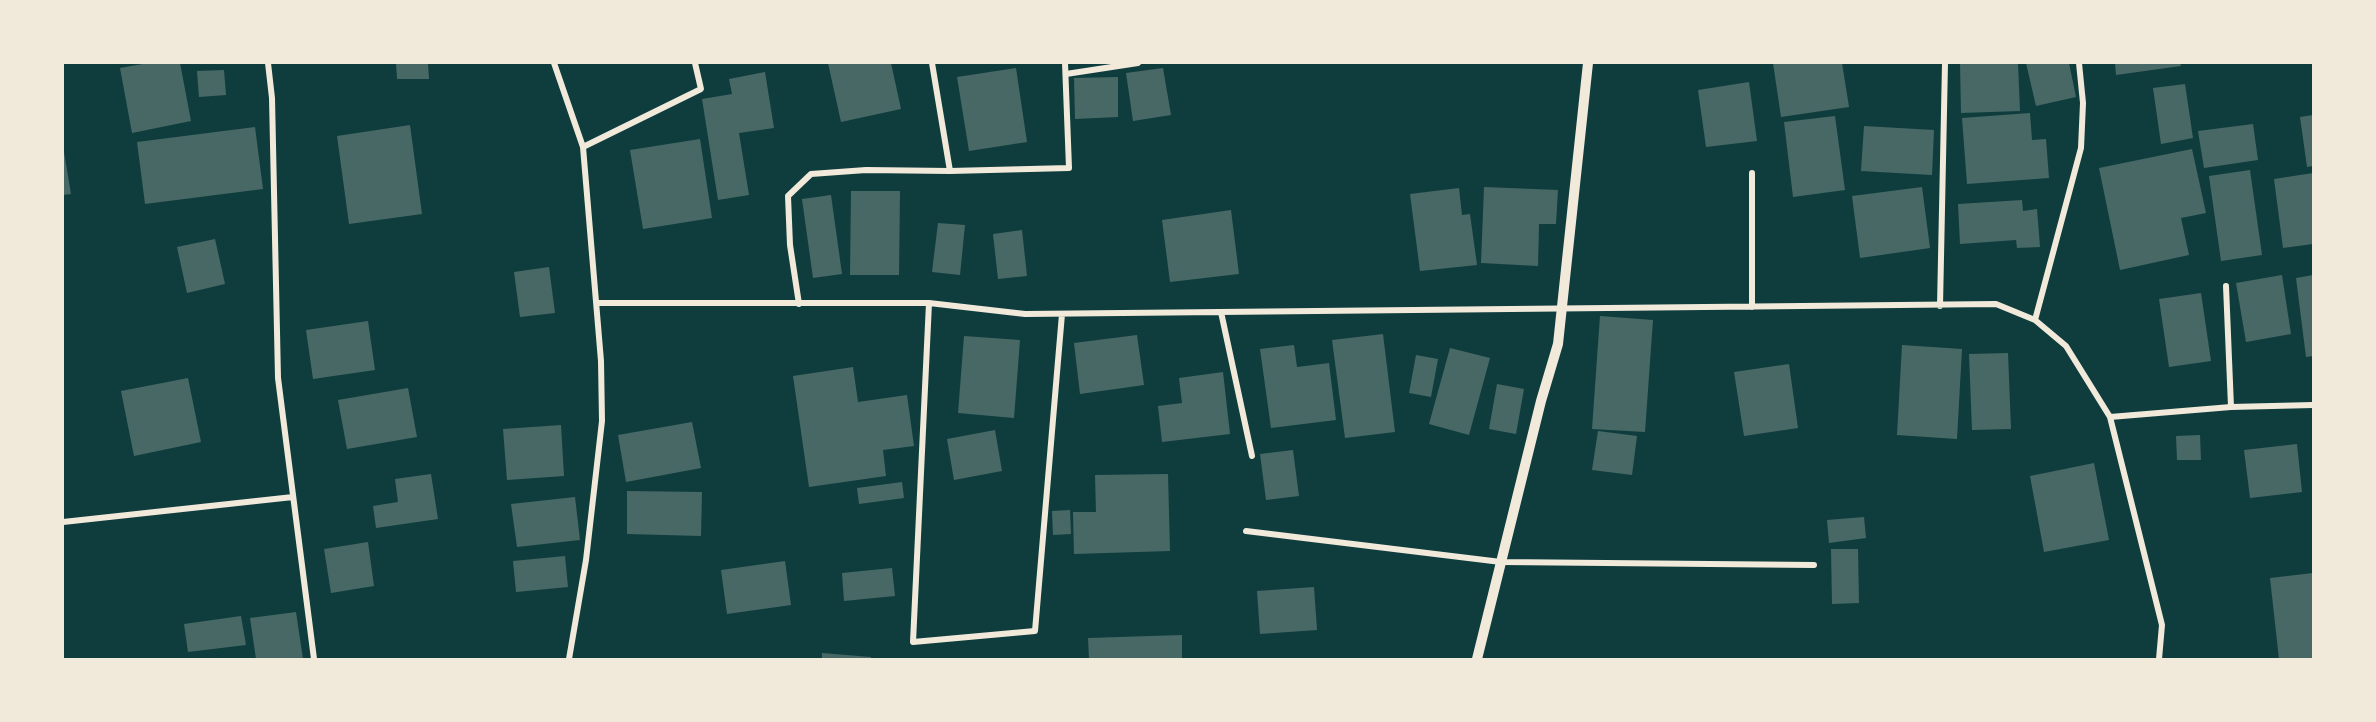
<!DOCTYPE html>
<html>
<head>
<meta charset="utf-8">
<style>
  body { margin:0 }
  #map { position:relative; width:2376px; height:722px; overflow:hidden; background:#0f3d3e; font-family:"Source Serif 4",serif }
  canvas { display:block }
  .frame { position:absolute; inset:0; border:64px solid #f1e9da; pointer-events:none }
</style>
</head>
<body>
<div id="map">
<canvas width="2376" height="722"></canvas>
<div class="frame"></div>
</div>
<script>
const ctx = document.querySelector('canvas').getContext('2d');
ctx.lineJoin = 'round';
function fill(path, color) {
  ctx.fillStyle = color;
  ctx.fill(path, 'evenodd');
}
function toPath(rows) {
  const path = new Path2D();
  for (const r of rows) {
    path.moveTo(r[0], r[1]);
    for (let i = 2; i < r.length; i += 2) path.lineTo(r[i], r[i + 1]);
  }
  return path;
}
function strokePath(path, color, width, dash) {
  ctx.strokeStyle = color;
  ctx.lineWidth = width;
  ctx.lineCap = dash ? 'butt' : 'round';
  ctx.setLineDash(dash || []);
  ctx.stroke(path);
}
fill(toPath([
  [148,63,180,63,191,121,132,133,120,68],
  [396,63,428,63,429,79,397,79],
  [828,63,891,63,901,109,841,122],
  [1773,63,1842,63,1849,107,1781,117],
  [1960,63,2018,63,2020,111,1961,113],
  [2026,63,2069,63,2076,97,2036,106],
  [2115,63,2180,63,2181,66,2116,75],
  [1016,68,1027,142,969,151,957,77],
  [1163,68,1171,115,1133,121,1126,73],
  [224,70,226,95,199,97,197,71],
  [765,72,774,128,739,133,749,195,718,200,702,99,732,94,729,79],
  [1118,77,1118,117,1075,119,1074,78],
  [1749,82,1757,141,1706,147,1698,90],
  [2185,84,2193,138,2161,144,2153,88],
  [2030,113,2032,140,2046,139,2049,178,1967,184,1962,118],
  [2313,115,2313,166,2307,167,2300,117],
  [1835,116,1845,190,1793,197,1784,122],
  [2253,124,2258,160,2204,168,2198,131],
  [410,125,422,214,349,224,337,136],
  [1864,126,1934,130,1932,175,1861,171],
  [255,127,263,189,145,204,137,142],
  [700,139,712,218,643,229,630,150],
  [63,146,71,194,63,195],
  [2192,149,2206,213,2181,218,2189,255,2120,270,2099,168],
  [2250,170,2262,255,2221,261,2209,176],
  [2313,173,2313,244,2283,248,2274,179],
  [1484,187,1558,190,1556,224,1539,224,1538,266,1481,263],
  [1922,187,1930,248,1860,258,1852,196],
  [1459,188,1462,215,1470,214,1477,265,1420,271,1410,194],
  [851,191,900,191,899,275,850,275],
  [831,195,842,274,813,278,802,199],
  [2022,200,2023,211,2037,209,2040,247,2017,248,2016,240,1960,244,1958,204],
  [1231,210,1239,274,1170,282,1162,220],
  [938,223,965,225,960,275,932,272],
  [1022,230,1027,276,998,279,993,234],
  [215,239,225,284,187,293,177,247],
  [549,267,555,313,520,317,514,272],
  [2282,275,2291,334,2246,342,2236,283],
  [2313,275,2313,356,2306,357,2296,278],
  [2201,293,2211,361,2169,367,2159,299],
  [1600,316,1653,320,1645,432,1592,429],
  [368,321,375,370,313,379,306,330],
  [1383,334,1395,432,1345,438,1332,340],
  [1137,335,1144,385,1080,394,1074,343],
  [964,336,1020,340,1014,418,958,413],
  [1294,345,1297,367,1329,363,1336,420,1271,428,1260,349],
  [1902,345,1962,349,1957,439,1897,435],
  [1450,348,1490,358,1469,435,1429,424],
  [2008,353,2011,429,1972,430,1969,354],
  [1416,355,1438,359,1431,397,1409,393],
  [1789,364,1798,428,1744,436,1734,372],
  [853,367,858,402,907,395,914,446,883,450,886,476,809,487,793,376],
  [1223,372,1230,434,1162,442,1158,406,1182,403,1179,378],
  [188,378,201,442,134,456,121,391],
  [1497,384,1524,389,1516,434,1489,429],
  [408,388,417,437,347,449,338,400],
  [692,422,701,468,626,482,618,435],
  [561,425,564,476,507,480,503,429],
  [995,430,1002,471,954,480,947,439],
  [1598,431,1637,436,1632,475,1592,470],
  [2200,435,2201,460,2177,460,2176,436],
  [2297,444,2302,492,2250,498,2244,450],
  [1293,450,1299,496,1266,500,1260,454],
  [2094,463,2109,540,2044,552,2030,476],
  [431,474,438,519,376,528,373,506,398,502,395,479],
  [1168,474,1170,551,1074,554,1073,512,1096,512,1095,475],
  [902,482,904,498,859,504,857,488],
  [627,491,702,492,701,536,627,534],
  [575,497,580,540,517,547,511,504],
  [1070,510,1071,534,1053,535,1052,511],
  [1864,517,1866,538,1829,543,1827,520],
  [368,542,374,586,331,593,324,549],
  [1831,549,1858,549,1859,603,1832,604],
  [565,556,568,587,516,592,513,561],
  [785,561,791,605,727,614,721,570],
  [892,568,895,596,844,601,842,573],
  [2313,573,2313,659,2279,659,2270,578],
  [1314,587,1317,630,1260,634,1257,591],
  [296,612,303,659,256,659,250,618],
  [241,616,246,645,188,652,184,624],
  [1182,635,1182,659,1089,659,1088,638],
  [822,653,871,657,871,659,822,659]
]), '#486865');
strokePath(toPath([
  [268,63,272,98,278,378,314,659],
  [554,63,583,147,601,361,602,421,586,560,569,659],
  [1066,74,1138,63],
  [583,147,701,89,695,63],
  [950,171,1069,168,1065,63],
  [2226,286,2231,407],
  [598,303,929,303,1025,314,1996,304,2035,320,2066,346,2110,417,2231,407,2313,405],
  [929,303,913,642,1035,631,1062,314],
  [799,304,790,245,788,196,811,174,866,170,950,171,932,63],
  [1940,306,1945,63],
  [1752,307,1752,173],
  [1221,312,1252,456],
  [2035,320,2081,148,2083,103,2079,63],
  [2110,417,2162,625,2159,659],
  [63,522,293,497],
  [1246,531,1501,562,1814,565]
]), '#f1e9da', 6);
strokePath(toPath([
  [1477,659,1541,401,1558,344,1588,63]
]), '#f1e9da', 10);
</script>
</body>
</html>
